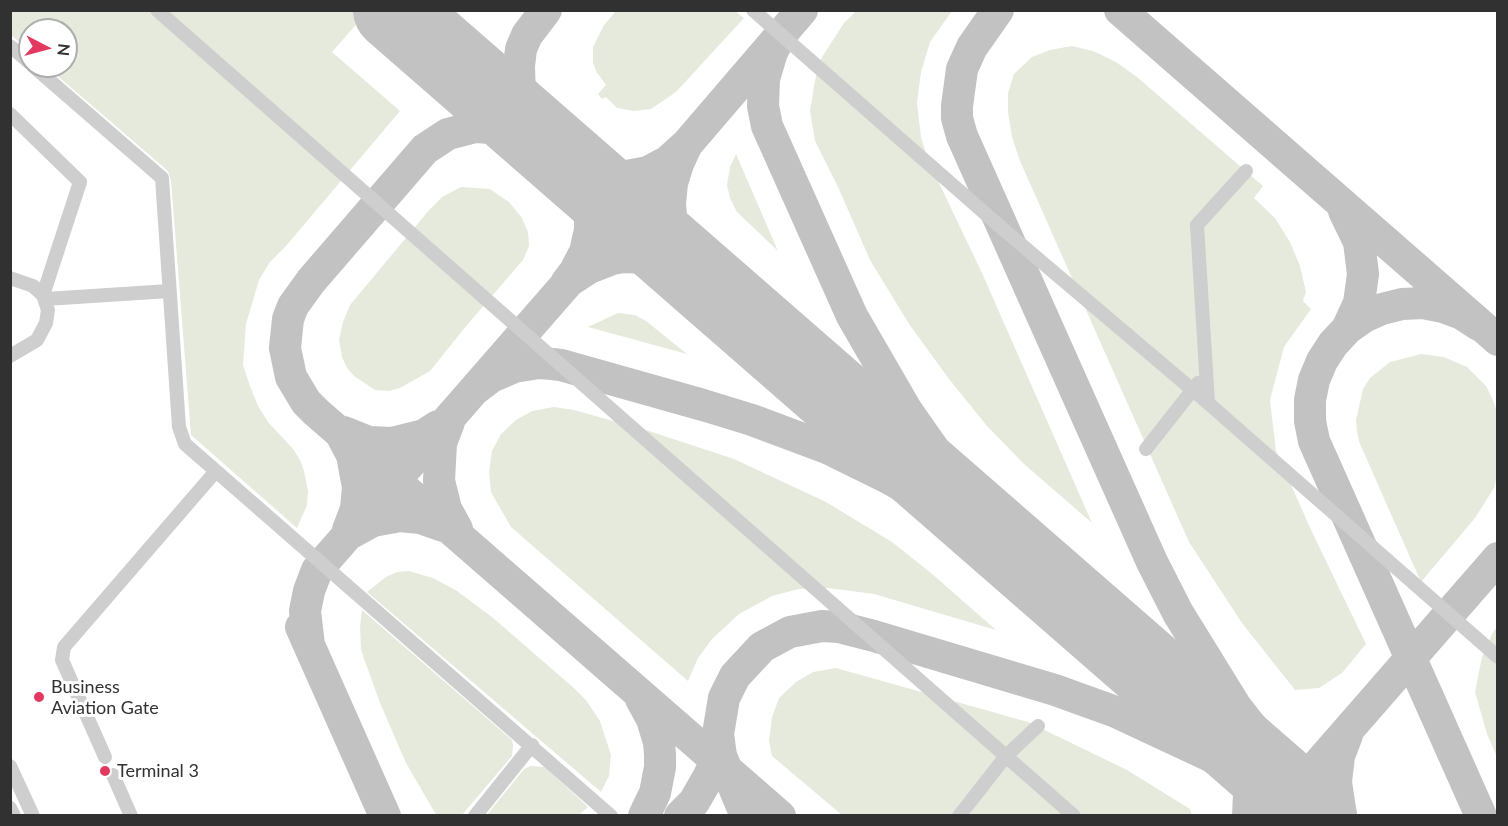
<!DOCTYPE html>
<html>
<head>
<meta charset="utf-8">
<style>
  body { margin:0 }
  #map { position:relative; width:1508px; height:826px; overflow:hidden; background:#fff; font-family:Lato,sans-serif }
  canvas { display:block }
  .frame { position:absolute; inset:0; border:12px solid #313131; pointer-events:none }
  .north { position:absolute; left:18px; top:18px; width:60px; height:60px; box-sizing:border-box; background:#fff; border:2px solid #adadad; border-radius:50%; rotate:96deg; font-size:16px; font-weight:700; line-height:24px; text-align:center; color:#313131 }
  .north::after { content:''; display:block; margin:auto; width:21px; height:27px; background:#e33961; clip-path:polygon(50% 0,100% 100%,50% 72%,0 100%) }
</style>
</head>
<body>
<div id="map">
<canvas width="1508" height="826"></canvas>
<div class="frame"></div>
<div class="north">N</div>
</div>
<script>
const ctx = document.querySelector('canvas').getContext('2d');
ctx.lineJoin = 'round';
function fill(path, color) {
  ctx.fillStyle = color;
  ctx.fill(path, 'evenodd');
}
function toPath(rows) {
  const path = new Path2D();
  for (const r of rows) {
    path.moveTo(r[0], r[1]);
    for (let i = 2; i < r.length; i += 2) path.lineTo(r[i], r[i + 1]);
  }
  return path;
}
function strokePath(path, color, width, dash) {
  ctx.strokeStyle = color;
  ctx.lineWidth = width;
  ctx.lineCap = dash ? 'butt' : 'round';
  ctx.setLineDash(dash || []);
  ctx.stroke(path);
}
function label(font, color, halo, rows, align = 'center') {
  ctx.font = font + ' Lato,sans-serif';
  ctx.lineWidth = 6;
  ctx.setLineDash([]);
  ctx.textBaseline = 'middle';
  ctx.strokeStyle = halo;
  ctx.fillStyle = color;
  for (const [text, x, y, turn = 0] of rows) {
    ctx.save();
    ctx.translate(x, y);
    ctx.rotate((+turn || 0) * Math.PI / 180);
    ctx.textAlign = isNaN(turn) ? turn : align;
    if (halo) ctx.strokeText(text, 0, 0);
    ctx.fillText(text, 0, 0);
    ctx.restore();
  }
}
fill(toPath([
  [11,11,368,11,332,52,400,111,286,246,270,262,259,280,246,324,243,365,250,386,258,406,268,422,294,450,301,462,304,471,308,491,307,505,297,528,191,435,171,181,168,171,46,66,66,66,66,30,30,30,30,52,11,35],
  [616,11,735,11,744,18,676,92,651,109,634,111,617,108,606,97,602,99,598,94,606,85,596,71,593,63,593,47,604,25],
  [856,11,952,11,930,42,921,72,917,103,921,137,928,160,982,273,1092,523,1024,464,987,426,949,379,909,324,870,260,838,187,815,141,810,111,815,80,822,57,844,23],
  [1072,46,1093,51,1116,62,1137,77,1263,186,1254,198,1275,218,1290,242,1300,266,1306,292,1303,301,1311,309,1284,347,1270,400,1276,451,1312,532,1366,644,1342,673,1319,688,1295,690,1242,623,1189,542,1020,161,1012,137,1008,112,1008,93,1014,74,1032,57,1050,50],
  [736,154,778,251,737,212,730,198,727,185,730,167],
  [461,187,490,189,509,202,522,218,528,232,529,246,523,260,467,325,430,371,400,388,389,391,375,390,354,376,347,368,342,357,339,340,343,322,350,305,430,209,442,197],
  [618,313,635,315,646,321,687,354,588,327],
  [1421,354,1444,357,1467,367,1486,386,1492,398,1498,414,1498,473,1494,488,1475,518,1421,582,1360,444,1357,432,1356,420,1363,389,1370,378,1390,362],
  [554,407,574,410,649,431,734,459,826,502,892,542,931,573,996,630,874,594,828,588,799,589,772,596,739,614,712,639,698,658,688,681,511,527,491,492,489,472,492,451,501,434,516,420,532,411],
  [409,571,433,578,457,591,492,617,575,689,586,700,600,721,611,755,609,776,601,792,367,592,386,577,397,572],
  [362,610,512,740,513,745,512,756,462,815,437,815,435,813,406,763,380,703,361,650,360,626],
  [1497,627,1497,757,1487,734,1475,692,1482,657,1492,634],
  [836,668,1028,722,1127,770,1190,809,1192,815,842,815,772,756,769,741,772,717,779,698,796,682,813,672],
  [531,766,544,767,548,770,588,807,579,815,486,816,524,769]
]), '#e6eadd');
strokePath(toPath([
  [998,10,972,47,962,69,957,106,957,118,962,136,1152,562,1178,613,1236,707,1299,787,1326,816],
  [1120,10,1498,340],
  [781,35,772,52,764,79,763,106,767,126,852,316,907,411,942,461,990,519,1042,576],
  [541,140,509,129,475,127,448,134,425,149,311,281,293,306,288,319,285,348,291,377,306,402,316,412,780,816],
  [541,140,523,110,520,99,519,66,521,49,527,35,546,10],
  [687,144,678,164,672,183,670,204,672,227,680,250,700,278],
  [567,161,584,170,615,177,627,176,648,172,667,162,688,143,802,10],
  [1344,211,1359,242,1363,274,1359,303,1347,329],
  [566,283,575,271,585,252,590,230,590,218,583,186,567,161],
  [1479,325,1462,314,1443,307,1423,303,1402,304,1382,309,1364,317,1347,329,1333,344,1322,361,1314,380,1310,400,1310,421,1314,441,1481,816],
  [474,390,491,377,514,367,539,363,552,364,561,365,703,405,752,420,827,448,888,478,941,507,998,544],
  [449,422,441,443,439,481,446,509,457,529],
  [344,432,369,442,392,443,424,435,438,426],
  [343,438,352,455,358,487,356,509,348,530],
  [351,533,373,521,400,516,420,518,443,526],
  [301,627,385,816],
  [309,645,305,611,309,591,317,570,569,281,589,268,612,259,624,257,646,258,669,262,700,279],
  [641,699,652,719,659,742,660,755,660,767,655,793,644,816],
  [1220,731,1234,750,1242,766,1249,794,1248,816],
  [1286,801,1498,558],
  [680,816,694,802,709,776,716,760,718,741],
  [746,816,721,756,718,734,724,698,735,676,762,647,790,632,822,626,839,627,874,636,1055,690,1116,712,1221,761,1309,816],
  [1341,816,1336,782,1339,756,1347,735]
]), '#c2c2c2', 32);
strokePath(toPath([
  [393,10,1317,816]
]), '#c2c2c2', 80);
strokePath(toPath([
  [157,10,1074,816],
  [753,10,1004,230,1208,403,1498,657],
  [10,46,30,63],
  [33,66,162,178,179,427,185,444,611,816],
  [10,114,80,182,43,295],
  [10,278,33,286,43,295,48,310,46,323,37,340,10,356],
  [46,299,169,291],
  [1208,403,1197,225,1246,171],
  [1146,449,1198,383],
  [105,757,62,660,64,647,216,471],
  [10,766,33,816],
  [113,775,131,816],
  [10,808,14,816],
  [475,816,532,745],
  [959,816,1006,756,1038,726]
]), '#cecece', 14);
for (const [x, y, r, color] of [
  [39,697,6,"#e33961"],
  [105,771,6,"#e33961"]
]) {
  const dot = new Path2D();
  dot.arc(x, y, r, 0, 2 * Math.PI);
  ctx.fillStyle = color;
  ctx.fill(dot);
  strokePath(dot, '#fff', 2);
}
label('18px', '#313131', '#fff', [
  ["Business",51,687],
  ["Aviation Gate",51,708],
  ["Terminal 3",117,771]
], 'left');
</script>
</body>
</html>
